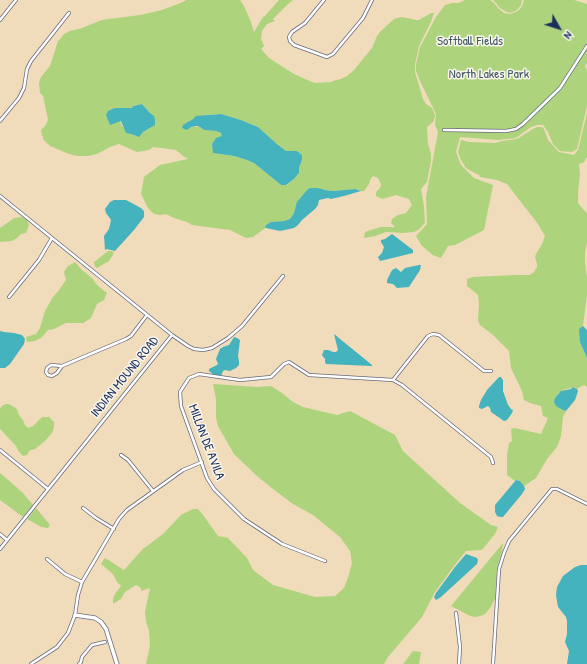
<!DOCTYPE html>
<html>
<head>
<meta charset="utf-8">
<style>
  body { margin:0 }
  #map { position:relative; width:587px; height:664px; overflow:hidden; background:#f0dbba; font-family:"Patrick Hand",sans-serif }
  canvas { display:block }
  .north { position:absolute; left:539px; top:8px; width:40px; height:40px; -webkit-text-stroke:3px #fbf7ec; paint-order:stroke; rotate:129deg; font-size:11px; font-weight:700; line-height:16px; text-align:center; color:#1b2f5e }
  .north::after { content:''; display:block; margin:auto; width:14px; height:18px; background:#1b2f5e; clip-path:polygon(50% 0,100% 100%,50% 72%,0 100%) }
</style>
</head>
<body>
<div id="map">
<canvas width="587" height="664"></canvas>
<div class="north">N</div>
</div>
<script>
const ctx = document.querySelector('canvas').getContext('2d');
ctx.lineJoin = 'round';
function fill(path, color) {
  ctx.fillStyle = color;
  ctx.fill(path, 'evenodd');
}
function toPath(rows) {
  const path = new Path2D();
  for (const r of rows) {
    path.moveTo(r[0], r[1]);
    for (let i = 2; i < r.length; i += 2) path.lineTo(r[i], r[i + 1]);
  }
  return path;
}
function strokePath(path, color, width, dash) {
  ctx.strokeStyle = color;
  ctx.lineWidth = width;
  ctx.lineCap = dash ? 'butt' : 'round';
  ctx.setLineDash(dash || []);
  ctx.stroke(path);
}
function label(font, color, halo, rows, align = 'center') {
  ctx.font = font + ' "Patrick Hand",sans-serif';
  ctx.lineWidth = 3;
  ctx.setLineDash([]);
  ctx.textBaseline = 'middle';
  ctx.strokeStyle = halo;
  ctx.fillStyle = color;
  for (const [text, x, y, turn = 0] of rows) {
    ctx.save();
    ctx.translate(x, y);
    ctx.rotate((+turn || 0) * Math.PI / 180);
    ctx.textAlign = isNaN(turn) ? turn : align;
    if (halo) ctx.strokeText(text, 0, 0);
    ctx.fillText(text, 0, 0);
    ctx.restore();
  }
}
fill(toPath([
  [186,0,240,0,244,6,251,22,254,32,263,17,265,16,279,0,293,0,286,6,273,19,275,21,267,24,262,31,261,39,264,46,261,49,269,58,294,74,312,82,315,83,331,82,336,80,341,79,347,76,354,70,372,48,377,36,380,32,394,19,397,18,402,17,416,20,419,20,431,13,434,13,431,22,419,46,415,64,415,72,423,99,426,104,432,108,435,115,434,121,427,127,428,144,431,154,431,161,427,182,421,189,424,206,425,223,418,230,414,232,403,233,386,232,375,236,364,238,365,232,371,230,381,227,395,227,391,223,392,219,398,215,406,213,412,205,409,199,396,195,382,199,376,196,376,192,380,188,381,184,378,178,373,176,370,180,369,184,364,191,361,191,355,189,333,191,325,190,318,188,311,188,302,196,298,202,294,213,290,219,284,221,271,222,266,225,265,227,266,228,264,229,253,237,246,238,230,230,192,225,187,222,174,218,166,214,160,215,154,214,148,208,141,194,144,177,160,165,188,159,183,156,176,150,153,147,149,150,137,152,119,144,110,147,97,154,88,156,78,156,69,154,50,146,43,139,43,136,42,136,41,130,45,126,48,120,43,96,40,93,39,83,41,77,50,66,58,41,60,39,64,34,70,31,82,28,102,20,140,15,162,10,183,2],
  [142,104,150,113,152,127,143,132,140,134,135,136,122,126,115,108,132,108,133,106],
  [221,114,241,120,258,127,277,144,286,151,297,151,301,154,302,160,299,168,299,173,294,179,287,185,281,185,254,163,247,160,234,156,213,153,213,149,212,147,223,136,221,133,216,131,204,130,200,127,191,127,190,120,208,115],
  [465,0,490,0,494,3,499,9,504,13,510,14,518,11,522,6,524,0,574,0,587,4,587,63,585,66,587,70,587,106,577,149,572,152,560,151,553,144,548,132,543,125,537,125,531,127,516,138,498,140,460,137,456,152,461,165,474,178,493,185,484,230,455,245,448,246,441,258,433,255,422,246,416,236,427,224,426,197,438,132,435,125,436,114,420,81,416,71,416,65,420,47,436,17,445,5,452,3,459,3],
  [493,0,522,0,521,5,517,10,510,13,505,11,500,8,495,2],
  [587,113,587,157,584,162,579,164,580,174,578,193,578,203,582,208,587,213,587,242,585,252,585,264,587,277,587,295,583,326,581,327,580,336,582,346,587,358,587,387,584,385,577,389,574,387,563,390,559,393,555,398,563,410,566,411,563,417,561,436,557,447,547,459,536,478,524,486,520,481,516,480,515,481,507,475,507,456,509,443,512,441,511,429,514,428,524,430,532,432,541,434,548,418,543,416,541,406,530,403,524,400,522,391,511,368,509,351,493,335,480,325,478,320,479,304,478,295,467,286,467,279,473,277,516,275,530,275,534,272,537,267,537,264,535,257,536,254,542,244,545,236,538,224,507,184,497,180,480,177,479,175,469,170,466,168,461,160,458,152,461,140,469,142,495,143,502,141,517,139,533,129,537,127,542,127,544,129,548,140,559,152,574,155,578,150],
  [22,217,26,219,29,225,26,233,21,234,17,238,12,241,0,242,0,228,14,218],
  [108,251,112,251,114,253,109,261,97,268,95,266,94,262],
  [75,262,81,269,93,279,97,285,107,293,104,300,97,304,91,318,83,323,66,323,54,329,48,330,41,338,35,341,27,342,26,337,36,334,40,328,45,311,53,297,59,290,66,280,64,272,68,266],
  [213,384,257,387,271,386,282,393,293,402,303,407,337,415,350,411,395,435,403,451,460,503,491,525,498,527,495,534,482,550,466,551,454,566,435,592,422,617,388,657,384,664,146,664,150,646,149,630,146,622,145,612,150,588,141,591,141,588,136,585,125,592,121,599,113,604,113,599,115,594,121,586,117,582,113,574,101,564,105,558,124,570,143,549,163,534,181,515,193,509,198,509,203,515,218,536,228,538,247,558,253,570,273,585,315,597,335,596,344,588,348,578,352,563,350,551,340,537,313,515,293,504,273,489,257,476,234,454,218,426,216,417,216,399],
  [6,404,9,404,17,409,19,415,23,420,25,425,28,428,33,426,42,417,49,417,54,422,54,427,52,433,45,441,35,449,30,450,27,455,23,456,19,452,16,446,0,429,0,409,2,406],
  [0,473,22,492,33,505,23,517,0,500],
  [36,508,50,525,48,528,41,527,27,519],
  [503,543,502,552,497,568,495,599,490,608,486,613,483,615,480,616,475,617,470,616,451,606],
  [413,651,421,652,419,664,403,664]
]), '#aed37d');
fill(toPath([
  [142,104,150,113,154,116,155,120,155,125,143,132,139,137,131,134,126,133,121,121,110,125,106,115,108,111,115,108,132,108,133,106],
  [221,114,241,120,258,127,277,144,286,151,297,151,301,154,302,156,302,160,299,168,299,173,294,179,286,185,281,185,254,163,247,160,234,156,213,153,212,144,216,138,222,136,221,133,216,131,204,130,200,127,197,126,191,127,187,130,182,128,183,125,193,119,196,116],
  [311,188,318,188,325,190,333,191,355,189,361,191,344,196,331,199,328,198,319,200,318,205,315,209,302,220,298,225,294,228,280,231,266,228,265,227,266,225,271,222,284,221,290,219,294,213,297,202,302,196,308,189],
  [114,200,126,200,141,208,144,211,144,217,134,230,115,251,107,249,105,250,104,236,109,229,111,220,109,217,106,213,105,209,110,202],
  [392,234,413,250,413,253,380,261,378,257,382,253,384,247,381,242,381,240,385,239],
  [419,265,421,265,420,270,409,287,397,288,393,284,387,283,387,281,388,278,392,270,396,268,401,272,405,268],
  [583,326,587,330,587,358,580,342,579,330,580,328],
  [0,331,4,332,14,333,22,335,25,339,24,344,10,364,5,368,0,368],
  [334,334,372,365,372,366,326,364,325,362,325,359,322,355,324,350,328,350,333,352,336,352,338,350],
  [234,337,237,338,240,340,238,356,239,361,239,365,236,368,230,371,225,370,223,371,221,376,214,375,209,371,209,369,217,365,218,364,216,359,220,349,223,347,229,345],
  [499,377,501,377,503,380,503,391,508,405,511,409,513,410,512,413,507,420,504,421,491,412,490,408,488,406,482,409,479,408,479,406,481,400,487,390],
  [573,387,577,389,578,391,575,400,566,411,563,410,556,406,554,402,555,398,561,391,571,389],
  [516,480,520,481,524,486,525,489,522,494,503,517,500,517,497,516,495,512,495,505],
  [466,554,477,558,478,560,477,564,441,597,436,600,434,597,436,593,455,567],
  [581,565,587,565,587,664,567,664,569,651,565,642,567,634,567,621,566,617,558,607,556,595,557,587,563,576,575,567]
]), '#44b3be');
const minor = toPath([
  [324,0,305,23,292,32,289,37,290,41,294,45,327,57,333,54,363,18,372,0],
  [0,20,16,0],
  [0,121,19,98,24,88,27,69,31,61,69,13],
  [444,130,506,131,516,129,523,124,560,88,587,46],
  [0,196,172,335,188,346,194,349,203,350,212,348,228,338,242,326,283,276],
  [9,297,39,260,52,238],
  [62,366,57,373,52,376,48,375,46,372,47,368,51,365,62,366,126,339,131,336,147,315],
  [393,380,428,336,433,334,439,335,484,371,491,371],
  [0,450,48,489],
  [121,455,128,460,153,491],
  [83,508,96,518,114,529],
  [0,534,7,540],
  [0,549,172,335],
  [47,559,65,574,82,582],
  [325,561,282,544,244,519,214,489,207,478,181,406,180,392,189,378,199,374,240,380,271,377,284,364,289,362,309,375,393,380,402,385,491,457,493,463],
  [456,613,460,647,459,664],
  [31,664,57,647,68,633,75,615,78,595,82,582,119,519,127,510,183,470,202,462],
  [79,664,81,662,82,657,92,645,105,642],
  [493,664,499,569,504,553,509,541,552,489,557,489,587,504]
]);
const tertiary = toPath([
  [75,615,95,618,101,622,106,629,117,664]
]);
strokePath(minor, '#666b7e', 4);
strokePath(tertiary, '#666b7e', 5);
strokePath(minor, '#fff', 2.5);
strokePath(tertiary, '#fff', 3.5);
label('13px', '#405866', '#fbf7ec', [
  ["Softball Fields",470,42],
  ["North Lakes Park",489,75]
]);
label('13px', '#1b2f5e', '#fbf7ec', [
  ["INDIAN MOUND ROAD",125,377,-51],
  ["MILLAN DE AVILA",206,442,69]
]);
</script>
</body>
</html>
